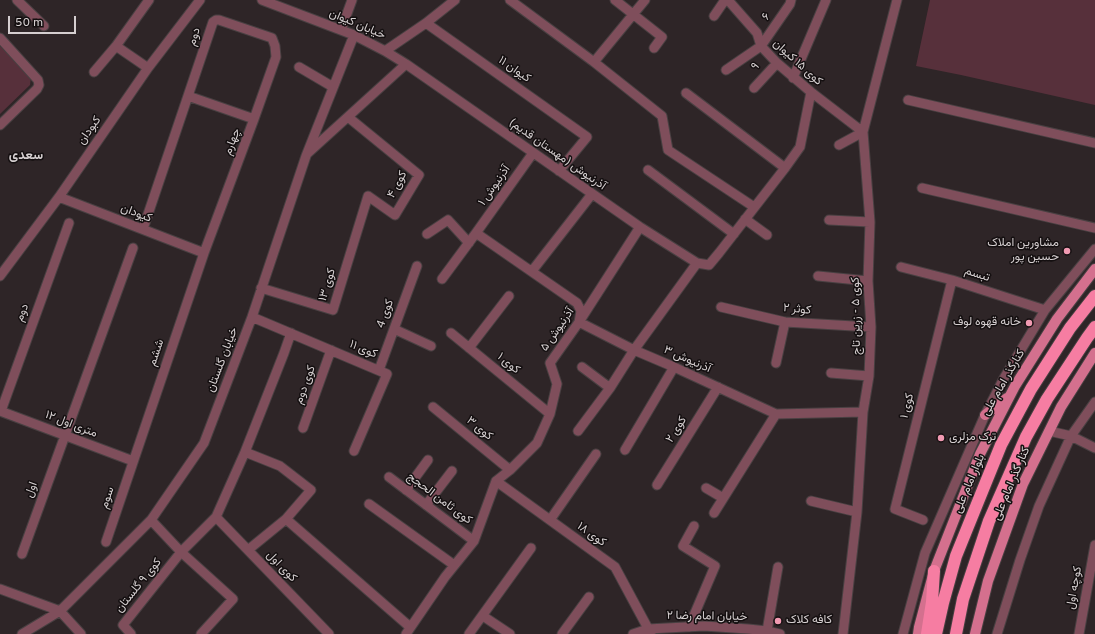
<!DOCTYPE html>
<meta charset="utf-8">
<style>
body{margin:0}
#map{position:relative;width:1095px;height:634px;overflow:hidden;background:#2e2527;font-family:Overpass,sans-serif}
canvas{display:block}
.scale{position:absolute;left:8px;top:16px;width:68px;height:18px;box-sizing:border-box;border:2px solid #d5cfd0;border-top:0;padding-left:5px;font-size:12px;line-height:14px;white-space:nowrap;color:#d5cfd0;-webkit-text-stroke:3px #140f10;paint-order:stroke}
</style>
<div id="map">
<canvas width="1095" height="634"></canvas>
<div class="scale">50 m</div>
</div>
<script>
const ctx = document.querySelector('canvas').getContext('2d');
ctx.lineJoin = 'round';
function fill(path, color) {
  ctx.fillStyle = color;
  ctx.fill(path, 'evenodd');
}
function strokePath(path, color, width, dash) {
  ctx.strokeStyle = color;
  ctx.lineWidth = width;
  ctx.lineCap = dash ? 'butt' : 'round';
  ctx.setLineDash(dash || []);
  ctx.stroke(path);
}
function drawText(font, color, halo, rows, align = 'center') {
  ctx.font = font + ' Overpass,Vazirmatn,sans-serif';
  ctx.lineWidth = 3;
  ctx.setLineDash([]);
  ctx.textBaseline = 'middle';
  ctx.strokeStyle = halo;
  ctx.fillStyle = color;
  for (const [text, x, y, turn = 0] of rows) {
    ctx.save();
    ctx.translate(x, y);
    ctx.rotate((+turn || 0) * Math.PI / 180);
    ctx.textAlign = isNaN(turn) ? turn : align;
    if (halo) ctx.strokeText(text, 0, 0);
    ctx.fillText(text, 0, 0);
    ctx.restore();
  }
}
const green = new Path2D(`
 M930,0H1095V105L961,75L916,66Z
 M0,46L31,77L30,85L0,114Z`);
const minor = new Path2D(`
 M17,0L44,26
 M262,0L354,35L385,51L426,23L455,0
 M510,0L594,62L662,116L668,150L754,207
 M615,0L662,37L654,48
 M728,0L757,33L761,46L777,63L811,92L863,132L839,145
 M714,16L725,0
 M426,23L587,137L559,171
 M341,30L352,0
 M0,38L38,80L39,85L37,89L0,125
 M385,51L406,64L640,227L697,263L709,265L719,253L785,168L800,147L811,92
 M594,62L645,0
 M299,67L333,87
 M148,68L116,46L149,0
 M726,70L761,46L790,4L791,0
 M94,72L116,46
 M793,78L826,0
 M754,88L777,63
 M686,93L785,168
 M188,96L254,119
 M908,100L1095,143
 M308,153L406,64
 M648,170L734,234
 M922,188L1095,228
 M59,197L204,253
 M745,219L767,235
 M829,220L870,222
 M476,233L577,303L581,311L579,322L634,350L674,367L776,414L863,412
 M427,234L448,220L469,243
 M901,267L952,280L1045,310
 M532,271L592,194
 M0,276L59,197L148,68L200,0
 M818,276L868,281
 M442,279L476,233L533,153
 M261,288L333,310L368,196L395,215L419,175L348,117
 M721,307L785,322L871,327
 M252,317L387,374L354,451
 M394,329L431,346
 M451,333L550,414
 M469,348L509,296
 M776,363L785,322
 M582,367L610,388
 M379,370L417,266
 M831,373L869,376
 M433,407L510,470
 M0,411L133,461
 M1,411L69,223
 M303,428L331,350
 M578,431L610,388L634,350L697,263
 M1049,431L1071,436L1095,448
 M625,450L674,367
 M245,452L280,466L311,490L286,519
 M389,477L474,541
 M496,481L615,567L651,634
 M657,485L718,387
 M706,488L723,498
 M406,490L428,460
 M811,501L857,512
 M369,504L454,565
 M426,505L452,471
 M714,513L776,414
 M216,517L329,634
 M151,520L181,552L216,517L245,452L284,353L291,333
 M550,520L596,454
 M923,520L895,509L952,280
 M106,542L204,253L254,119L276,57L275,46L272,38L219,20H216L213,22L143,229
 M248,550L286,519L410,627
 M22,554L133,248
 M0,589L60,611L81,634
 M483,616L510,634
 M689,627L715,566L683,546L694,526
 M767,631L778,567
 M22,634L60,611L151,520L204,443L252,317L306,156L354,35
 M131,634L123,625L181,552L233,599L201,634
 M406,634L445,577L474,541L496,481L510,470L537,443L550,414L557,384L550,363L579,322L640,227
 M469,634L531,548
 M562,634L589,597
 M633,634L648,629L704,626L748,629L767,631L780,634
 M843,634L857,512L863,412L869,376L871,327L868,281L870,222L863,132L897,0
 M903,634L925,553L985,415L1004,378L1045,310L1095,249
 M997,634L1020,560L1039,506L1071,436L1095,402
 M1079,634L1095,545`);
const major = new Path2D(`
 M985,415L1007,398
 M918,634L919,627L934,571L980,454L1015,386L1057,319L1095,269
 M975,634L988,581L1023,484L1061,407L1095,353`);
const highway = new Path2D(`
 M927,634L932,602L934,571
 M936,634L943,603L956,556L973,514L1001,445L1031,389L1070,328L1095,296
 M956,634L963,599L989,521L1026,437L1047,399L1087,338L1095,327`);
const markers = [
 [1067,251,4,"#f19ab2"],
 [1029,323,4,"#f19ab2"],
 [941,438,4,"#f19ab2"],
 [778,621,4,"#f19ab2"]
];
const streetNames = [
 ["۶",767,17,-55],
 ["خیابان کیوان",357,25,23],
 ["دوم",195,37,-72],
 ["کوی ۱۵ کیوان",797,63,42],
 ["۹",756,67,-48],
 ["کیوان ۱۱",514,70,35],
 ["کبودان",90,131,-55],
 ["چهارم",233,142,-69],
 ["آذرنیوش (مهستان قدیم)",557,155,35],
 ["کوی ۴",398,185,-62],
 ["آذرنیوش ۱",495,186,-55],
 ["کیودان",136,214,21],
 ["تبسم",977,275,18],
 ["کوی ۱۳",328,285,-73],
 ["کوثر ۲",797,310,6],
 ["دوم",23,313,-70],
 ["کوی 4",386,314,-70],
 ["کوی ۵ - زرین تاج",857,316,-91],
 ["آذرنیوش ۵",558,330,-55],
 ["کوی ۱۱",363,350,23],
 ["ششم",157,353,-71],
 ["خیابان گلستان",223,360,-69],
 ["آذرنیوش ۳",687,360,24],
 ["کوی ۱",508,364,39],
 ["کنارگذر امام علی",1004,383,-60],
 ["کوی دوم",306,385,-70],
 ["کوی ۱",908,406,-76],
 ["۱۲ متری اول",71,425,21],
 ["کوی ۳",479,429,39],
 ["کوی ۲",677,430,-58],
 ["بلوار امام علی",970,484,-67],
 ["کنار گذر امام علی",1012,484,-67],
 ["اول",32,490,-70],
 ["سوم",108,498,-71],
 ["کوی ثامن الحجج",439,499,37],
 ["کوی ۱۸",591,535,36],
 ["کوی اول",281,567,46],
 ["کوی ۹ گلستان",139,586,-51],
 ["کوچه اول",1075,588,-80],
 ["خیابان امام رضا ۲",707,617,1]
];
const poiNames = [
 ["مشاورین املاک",1059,244],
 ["حسین پور",1059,258],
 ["خانه قهوه لوف",1021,323],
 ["ترک مزلری",949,438,"left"],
 ["کافه کلاک",786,621,"left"]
];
const neighbourhoodNames = [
 ["سعدی",26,156]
];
fill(green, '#57303b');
strokePath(minor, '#494042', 11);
strokePath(major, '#494042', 12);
strokePath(highway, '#494042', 14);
strokePath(minor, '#7f4e5b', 9);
strokePath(major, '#d4708e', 10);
strokePath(highway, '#f67da2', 12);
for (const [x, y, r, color] of markers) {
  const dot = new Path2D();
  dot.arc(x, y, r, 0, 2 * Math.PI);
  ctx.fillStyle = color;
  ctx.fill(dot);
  strokePath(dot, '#140f10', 1.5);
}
drawText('12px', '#d5cfd0', '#140f10', streetNames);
drawText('12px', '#d5cfd0', '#140f10', poiNames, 'right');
drawText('bold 13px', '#d5cfd0', '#140f10', neighbourhoodNames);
</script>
